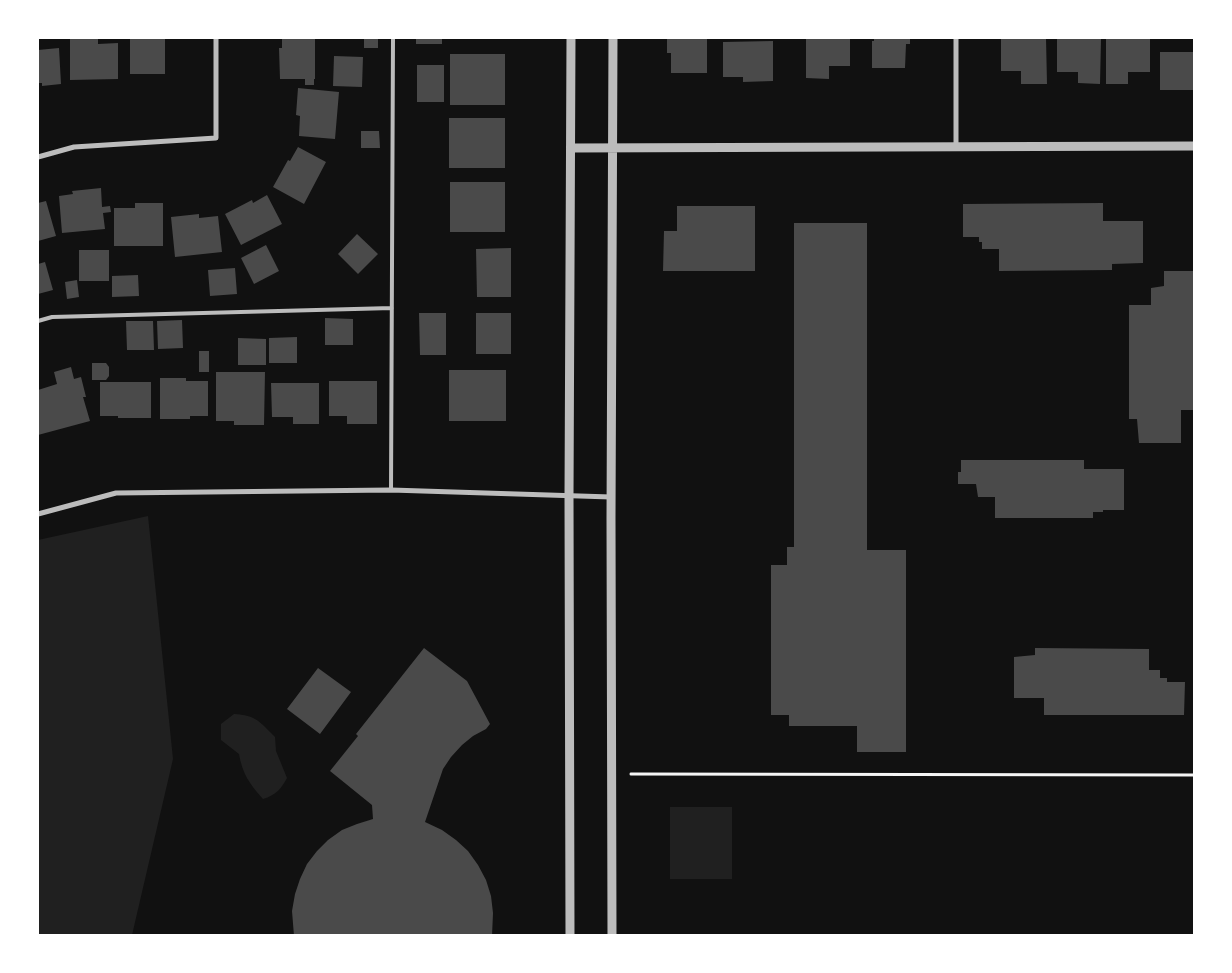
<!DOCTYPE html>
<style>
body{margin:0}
#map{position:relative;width:1232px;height:973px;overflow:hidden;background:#111;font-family:"Space Grotesk",sans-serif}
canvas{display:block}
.frame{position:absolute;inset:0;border:39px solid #fff;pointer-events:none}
</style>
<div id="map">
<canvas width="1232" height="973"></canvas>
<div class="frame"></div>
</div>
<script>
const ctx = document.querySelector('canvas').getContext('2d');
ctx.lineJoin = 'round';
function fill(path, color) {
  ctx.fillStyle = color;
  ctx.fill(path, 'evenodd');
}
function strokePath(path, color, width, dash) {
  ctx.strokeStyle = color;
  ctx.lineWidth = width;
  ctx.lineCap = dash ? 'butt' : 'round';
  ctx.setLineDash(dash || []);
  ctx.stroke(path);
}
const green = new Path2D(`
 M148,516L173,759L132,935H38V540Z
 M234,714C256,715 260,722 275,737L276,751L287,778C281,789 276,795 263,799C250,785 242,773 239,754L221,740V724Z
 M670,807H732V879H670Z`);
const building = new Path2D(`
 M70,38H98V44L118,43V79L70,80Z
 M130,38H165V74H130Z
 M282,38H315V79H314V85H305V79H280L279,48H282Z
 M364,38H378V48H364Z
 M416,38H442V44H416Z
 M667,38H707V73H671V53H667Z
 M806,38H850V66H829V79L806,78Z
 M874,38H910V44H906L905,68H872V41H874Z
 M1001,38H1046L1047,84H1021V71H1001Z
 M1082,38H1098L1101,39L1100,84L1078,83V72H1057V39H1082Z
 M1106,39H1150V72H1128V84H1106Z
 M773,41V81L743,82V77H723V42Z
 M59,48L61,84L42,86V83H38V50Z
 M1160,52H1194V90H1160Z
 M450,54H505V105H450Z
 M334,56L363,57L362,87L333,86Z
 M417,65H444V102H417Z
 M298,88L339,92L335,139L299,136L300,116L296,115Z
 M449,118H505V168H449Z
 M361,131H379L380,148H361Z
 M298,147L326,162L304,204L273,187L288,160L290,161Z
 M450,182H505V232H450Z
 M101,188L102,207L110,206L111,212L103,213L105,229L62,233L59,196L73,194L72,191Z
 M267,195L282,224L241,245L225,214L252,200L253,203Z
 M46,201L56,236L38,241V203Z
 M135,203H163V246H114V208H135Z
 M1103,203V221H1143V263L1112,264V270L999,271V249H982V242H979V237H963V204Z
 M677,206H755V271H663L664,231H677Z
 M199,214V218L218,216L222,252L175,257L171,217Z
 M794,223H867V550H906V752H857V726H789V715H771V565H787V547H794Z
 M357,234L378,254L358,274L338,254Z
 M266,245L279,271L254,284L241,258Z
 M511,248V297H477L476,249Z
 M79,250H109V281H79Z
 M45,262L53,290L38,294V264Z
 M235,268L237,294L210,296L208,270Z
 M1164,271H1194V410H1181V443H1139L1137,419H1129V305H1151V288L1164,286Z
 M138,275L139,296L112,297V276Z
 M77,280L79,297L67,299L65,282Z
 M419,313H446V355H420Z
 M476,313H511V354H476Z
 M325,318L353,319V345H325Z
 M182,320L183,348L158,349L157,321Z
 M126,321H153L154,350H127Z
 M297,337V363H269V338Z
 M238,338L266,339V365H238Z
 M199,351H209V372H199Z
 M92,363H106L109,367V376L106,380H92Z
 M71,367L74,379L81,377L86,397H83L90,421L38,435V390L57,384L54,372Z
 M449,370H506V421H449Z
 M216,372H265L264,425H234V421H216Z
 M160,378H186V381H208V416H190V419H160Z
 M329,381H377V424H347V416H329Z
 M100,382H151V418H118V416H100Z
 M271,383H319V424H293V417H272Z
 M961,460H1084V469H1124V510H1103V512H1093V518H995V497H978L976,484H958V472H961Z
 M424,648L467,681L490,724L486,729L473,736L462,745L451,757L443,769L425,822L442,830L456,840L468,851L478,865L486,880L491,896L493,913L492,936H294L292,911L295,894L300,879L307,864L317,851L328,840L342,830L357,824L373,819L372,805L330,771L358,736L356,734Z
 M1035,648L1149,649V670H1160V678H1167V682H1185L1184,715H1044V698H1014V657L1035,655Z
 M318,668L351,692L320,734L287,709Z`);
const path = new Path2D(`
 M631,774L1194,775`);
const service = new Path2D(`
 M38,321L52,317L392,308
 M391,490L393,38`);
const minor = new Path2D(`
 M956,147V38
 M38,157L74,147L216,138V38
 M38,514L116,493L391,490L611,497`);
const tertiary = new Path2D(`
 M571,148L1194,146
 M570,936L569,496L571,38
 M612,936L611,518L613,38`);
fill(green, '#202020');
fill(building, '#4a4a4a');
strokePath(path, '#f5f5f5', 3);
strokePath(service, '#bcbcbc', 4);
strokePath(minor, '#bcbcbc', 5);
strokePath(tertiary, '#bcbcbc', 9);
</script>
